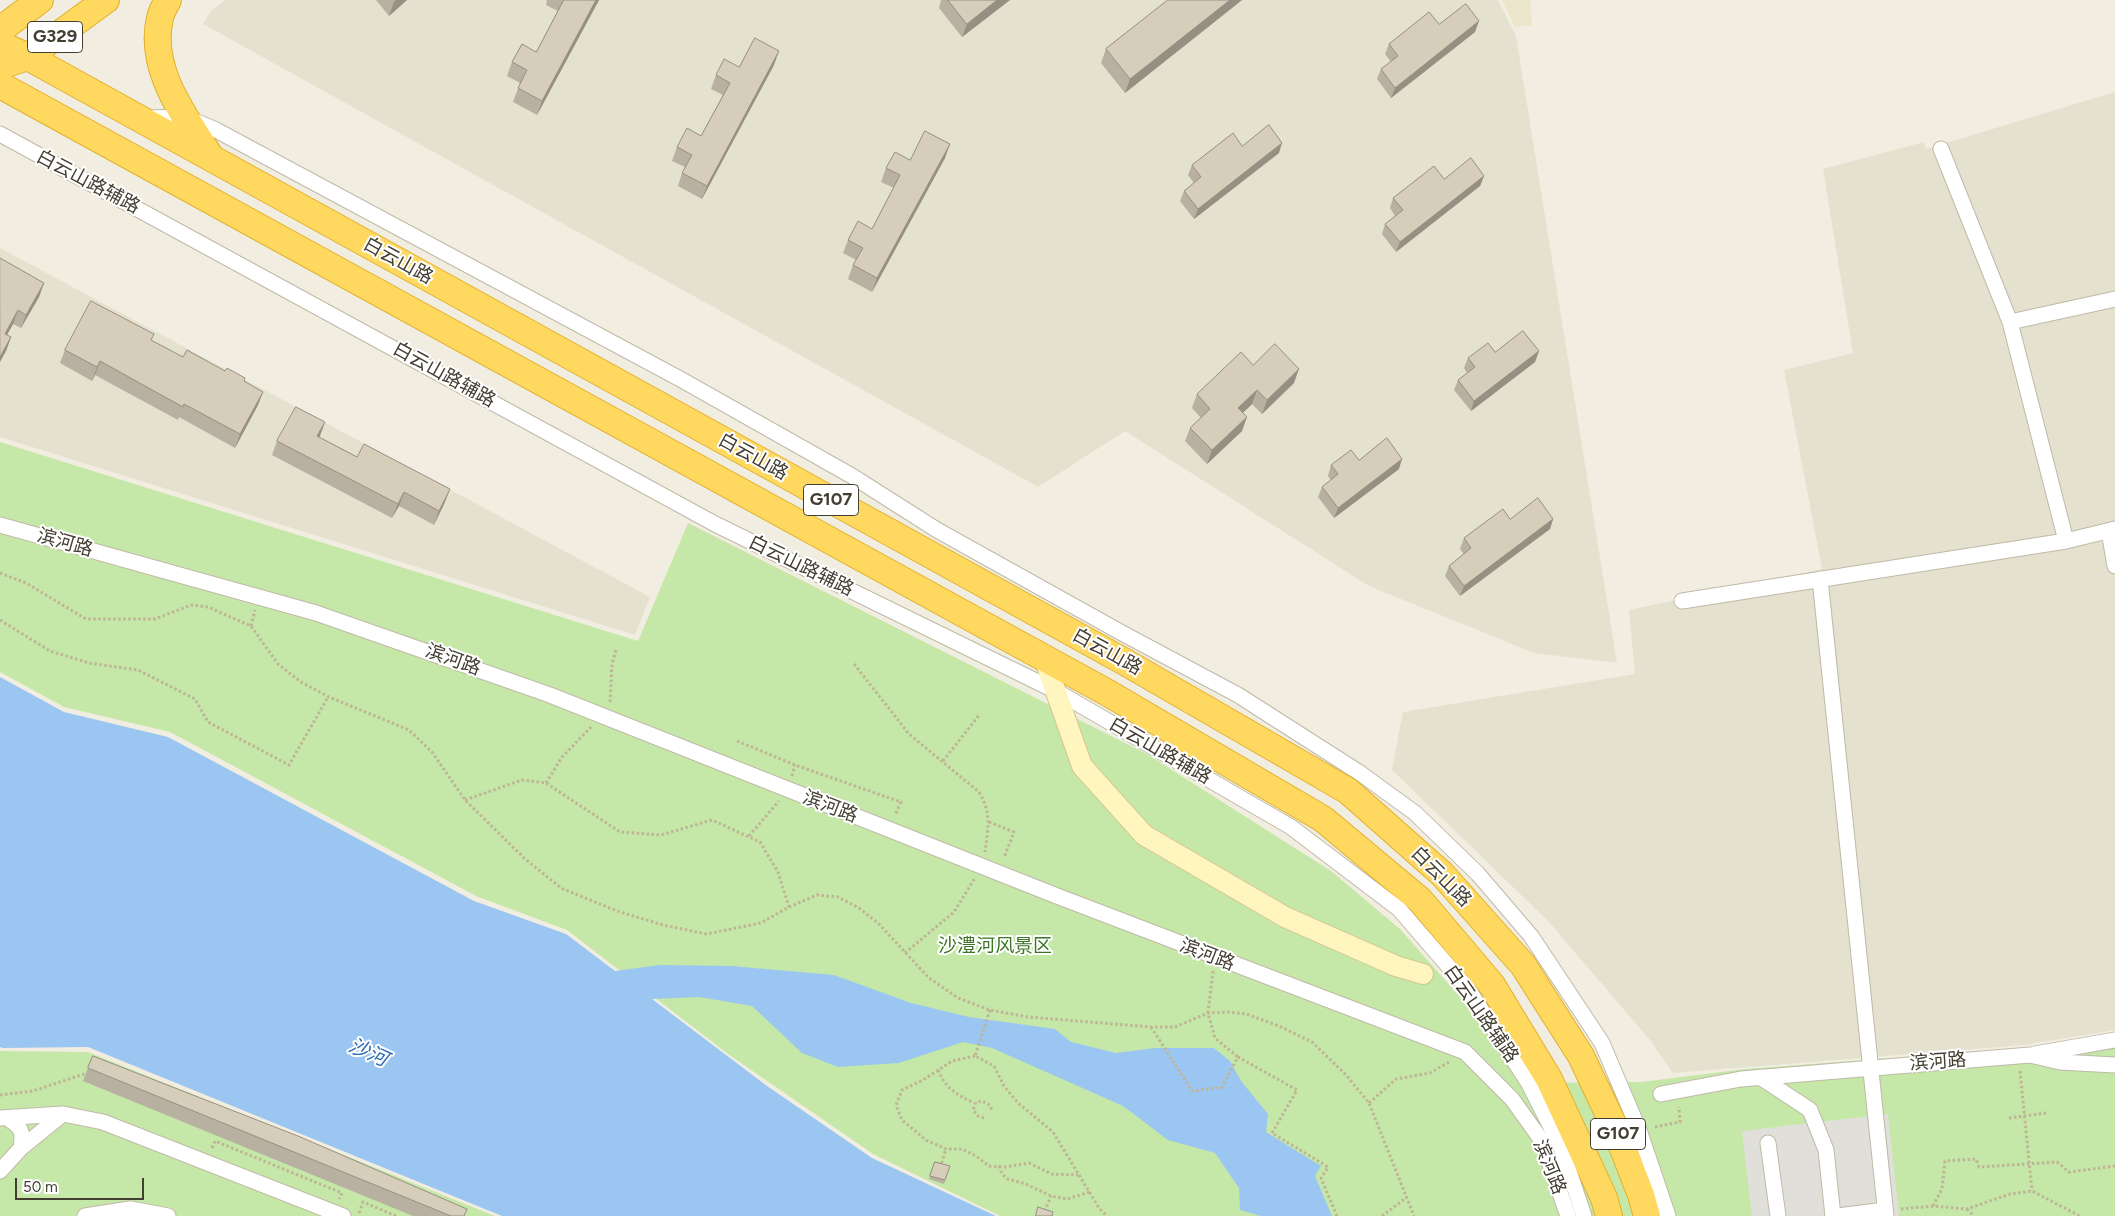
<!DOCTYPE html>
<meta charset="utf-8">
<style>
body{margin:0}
#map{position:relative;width:2115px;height:1216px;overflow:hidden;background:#f1eee1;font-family:Figtree,sans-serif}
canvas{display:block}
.scale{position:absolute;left:15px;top:1178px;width:129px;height:22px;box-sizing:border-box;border:2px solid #433e32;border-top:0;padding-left:6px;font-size:15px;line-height:18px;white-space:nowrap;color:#433e32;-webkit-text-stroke:4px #fff;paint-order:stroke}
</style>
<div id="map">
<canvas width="2115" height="1216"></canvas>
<div class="scale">50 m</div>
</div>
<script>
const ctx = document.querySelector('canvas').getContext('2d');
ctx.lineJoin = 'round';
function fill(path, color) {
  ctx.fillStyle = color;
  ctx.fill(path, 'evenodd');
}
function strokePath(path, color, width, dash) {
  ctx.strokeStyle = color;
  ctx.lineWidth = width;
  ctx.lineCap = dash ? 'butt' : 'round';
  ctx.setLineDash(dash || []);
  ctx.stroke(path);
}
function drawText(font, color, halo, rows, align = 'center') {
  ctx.font = font + ' Figtree,"Noto Sans SC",sans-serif';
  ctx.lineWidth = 4;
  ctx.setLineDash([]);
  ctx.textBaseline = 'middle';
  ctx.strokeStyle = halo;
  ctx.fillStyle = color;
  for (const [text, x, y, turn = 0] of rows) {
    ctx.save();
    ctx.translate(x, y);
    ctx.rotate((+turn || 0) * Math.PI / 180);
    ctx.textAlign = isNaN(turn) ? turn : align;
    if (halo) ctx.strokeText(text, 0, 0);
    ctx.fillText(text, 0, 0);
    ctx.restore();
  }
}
const residential = new Path2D(`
 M225,0H1498L1516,36L1617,663L1534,653L1369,586L1125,431L1038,487L203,24L211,11Z
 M2115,92V1030L2024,1045L1673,1073L1650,1040L1549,922L1392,770L1403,712L1635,674L1629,610L1822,569L1784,370L1853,353L1823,169L1924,142L1926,149Z
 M0,248L650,597L635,635L0,437Z`);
const education = new Path2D(`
 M1502,0H1530L1532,25L1515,27Z`);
const green = new Path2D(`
 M0,442L638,641L688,523L1147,754L1331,871L1400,929L1460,997L1521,1083L1641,1082L1745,1069L2025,1048L2115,1033V1216H1000L873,1154L728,1054L567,930L476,896L170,732L64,707L0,672Z
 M0,1051L88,1052L495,1216H0Z`);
const parking = new Path2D(`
 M1888,1114L1899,1216H1752L1742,1131Z`);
const water = new Path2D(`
 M0,677L64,712L168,737L474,901L566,934L615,971L660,965L731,966L834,975L911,1003L969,1017L1055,1029L1071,1042L1116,1053L1155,1048H1214L1230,1061L1241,1081L1268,1114L1266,1132L1321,1166L1315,1176L1332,1216H1261L1240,1210L1239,1188L1215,1153L1168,1140L1123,1106L992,1048L963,1042L899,1063L838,1067L802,1053L752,1006L699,997L652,999L767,1086L872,1158L996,1216H502L88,1047L3,1048L0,1047Z`);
const path = new Path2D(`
 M0,573L26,583L86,619H155L191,605L208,607L251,626L278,664L301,682L329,697L409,730L432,752L465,800L524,858L561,888L617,911L663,925L706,934L761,923L789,907L817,895L838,897L859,908L878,923L929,978L958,998L990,1010L1028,1017L1151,1027H1175L1208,1013L1228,1012L1246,1014L1279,1026L1312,1042L1346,1075L1369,1103L1414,1216
 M0,620L50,651L89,663L138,670L195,699L208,722L289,765L328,697
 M251,626L255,610
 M854,664L909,734L979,792C992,814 988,828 985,852
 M610,702L612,664L616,650
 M737,741L795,765L901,802L895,815
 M943,761L980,714
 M792,776L795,765
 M546,783L562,757L591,727
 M465,800L522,780L546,783L620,832L661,835L712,820L760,842L778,872L789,907
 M989,822L1014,832L1004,858
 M749,836L779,801
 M905,953L954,912L975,878
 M1213,971L1208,1013L1215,1038L1238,1057
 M990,1010L975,1056L994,1066L1004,1086L1018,1103L1053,1132L1099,1208L1107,1216
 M1151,1027L1192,1091L1222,1087L1238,1057L1297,1090L1272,1133L1328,1167L1321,1178L1337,1216
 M975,1056L952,1061L923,1080L902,1090L896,1105L902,1120L926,1140L946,1149H962L976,1156L989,1166L1006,1167L1029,1163L1052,1174L1078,1175
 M938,1070C946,1089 956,1094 974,1103
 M2020,1071L2032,1191
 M0,1095L33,1091L90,1072
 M1369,1103L1396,1079L1430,1073L1449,1062
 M984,1118L978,1116L973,1110L976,1102L982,1101L990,1105L992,1111
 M2009,1118L2046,1113
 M1655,1127L1680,1122L1679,1107
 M212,1148L215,1141L342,1193L339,1199
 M999,1166L1002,1174L1008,1179L1026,1184L1051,1196L1067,1199L1090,1192
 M940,1168L946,1149
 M1933,1206L1942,1189L1945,1161L1976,1159L1979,1167L2057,1162L2069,1172L2115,1166
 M1901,1209L1933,1206L1967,1209L2010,1194L2032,1191L2080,1216
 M1967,1209L1974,1216
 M359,1213L363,1202L396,1216
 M1043,1216L1051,1196
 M1382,1216L1407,1197`);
const street = new Path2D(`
 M146,118L185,117L216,130L682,380L852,476L937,530L1122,633L1238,695L1360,773L1415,813L1478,874L1531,936L1602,1043L1639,1130L1668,1216
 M0,134L715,524L1056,691L1291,827L1399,909L1468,989L1529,1084L1561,1147L1584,1216
 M1941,149L2010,322L2115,299
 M2010,322L2066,541
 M0,525L316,613L550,695L1057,896L1465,1052L1512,1099L1542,1141L1568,1216
 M2109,531L2115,566
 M1820,579L1886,1216
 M1682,601L2066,541L2115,529
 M2035,1054L2115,1040
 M1760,1077L1810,1110L1826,1150L1833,1216
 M1661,1094L1741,1079L2030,1055L2060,1062L2115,1065
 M0,1118L63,1114L103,1122L343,1216
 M7,1118C21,1127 24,1131 21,1148
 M1768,1143L1778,1216
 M0,1171L21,1148L63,1114
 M85,1216L130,1209L168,1216
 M1838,1216L1885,1210`);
const secondary = new Path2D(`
 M1044,658L1082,766L1144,835L1285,917L1396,966L1423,974`);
const highway = new Path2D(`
 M168,0C165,6 161,12 160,18C148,69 184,115 210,156
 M0,30L40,0
 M0,44L28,57L1125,662L1348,791L1442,874L1523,965L1581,1056L1615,1128L1641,1195L1647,1216
 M0,66L28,57L106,0
 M0,85L1108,693L1323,819L1420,900L1492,985L1549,1079L1604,1198L1609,1216`);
const wall = new Path2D(`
 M376,0H407L389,16Z
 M547,0H599L537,115L513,102L520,83L507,76L512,62L536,52L558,11L546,5Z
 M941,0H1010L962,37L939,8Z
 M1168,0H1242L1125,93L1101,63L1106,49Z
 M1439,24L1475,32L1391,98L1377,79L1381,69L1391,62L1385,54L1389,44Z
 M774,65L702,199L678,186L682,173L685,167L672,161L677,147L701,136L723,95L711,89L716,75L739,67Z
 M1242,146L1279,153L1194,219L1180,201L1184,191L1194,183L1188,175L1192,165Z
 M945,158L872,292L848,279L853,265L856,260L843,253L848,240L872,229L894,188L881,182L886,168L910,160Z
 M1484,176L1480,186L1396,252L1382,234L1385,224L1395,216L1390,208L1393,198L1444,179Z
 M0,258L44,283L39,297L21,328L13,324L7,335L11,337L6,351Z
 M151,340L183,357L245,378L244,382L263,392L258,405L235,448L179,417L178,420L95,375L92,381L60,363L65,350Z
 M1539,351L1535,362L1471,411L1454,390L1458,380L1467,373L1464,368L1468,358L1495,352Z
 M1253,365L1294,383L1262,414L1252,404L1243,413L1242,431L1207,464L1185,441L1190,428L1201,418L1192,408L1197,394Z
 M319,437L445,502L434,525L399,506L392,518L272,455L277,441Z
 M1359,460L1399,469L1334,518L1318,497L1322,487L1331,480L1328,476L1331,465Z
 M1510,519H1553L1550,529L1460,596L1445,576L1449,566L1464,554L1460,549L1464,538Z
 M88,1068L465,1216H413L83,1081Z
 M935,1162L950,1166L944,1184L929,1179Z`);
const shadedWall = new Path2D(`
 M396,0H407L389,16L394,2Z
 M596,0H599L537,115L542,101Z
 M997,0H1010L962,37L967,24Z
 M1230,0H1242L1125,93L1130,79Z
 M1479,21L1475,32L1391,98L1395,88Z
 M779,51L774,65L702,199L707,186Z
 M1282,143L1279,153L1194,219L1198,209Z
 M950,144L945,158L872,292L877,278Z
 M1484,176L1480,186L1396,252L1400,242Z
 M44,283L39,297L21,328L26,315Z
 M18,310L13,324L0,347L5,334Z
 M11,337L6,351L0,362V357Z
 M1539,351L1535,362L1471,411L1474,401Z
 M100,361L95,375L92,381L97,367Z
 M1299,369L1294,383L1262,414L1267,400Z
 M1257,390L1252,404L1233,422L1238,408Z
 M263,392L258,405L235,448L240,434Z
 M1247,417L1242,431L1207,464L1212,450Z
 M325,422L320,436L312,450L317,436Z
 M1402,459L1399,469L1334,518L1338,508Z
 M450,489L445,502L434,525L439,511Z
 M404,492L399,506L392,518L398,504Z
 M1553,519L1550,529L1460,596L1464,586Z`);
const building = new Path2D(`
 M564,0H596L542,101L518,88L527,70L512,62L522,44L536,52Z
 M948,0H997L967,24Z
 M1168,0H1230L1130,79L1106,49Z
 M1466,4L1479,21L1395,88L1381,69L1398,56L1389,44L1429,12L1439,24Z
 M755,38L779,51L707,186L682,173L692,155L677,147L687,128L701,136L730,83L716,75L724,59L739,67Z
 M1269,125L1282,143L1198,209L1184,191L1201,177L1192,165L1233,133L1242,146Z
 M925,131L950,144L877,278L853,265L863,248L848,240L858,221L872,229L900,175L886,168L895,152L910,160Z
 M1471,158L1484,176L1400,242L1385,224L1403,210L1393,198L1434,166L1444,179Z
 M0,258L44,283L26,315L18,310L5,334L11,337L0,357Z
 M91,301L154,334L151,340L183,357L187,350L225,371L227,368L245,378L244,381L263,392L240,434L184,404L183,407L100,361L97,367L65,350Z
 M1523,331L1539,351L1474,401L1458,380L1475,367L1468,358L1488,343L1495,352Z
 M1275,344L1299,369L1267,400L1257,390L1238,408L1247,417L1212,450L1190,428L1210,409L1197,394L1241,352L1253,365Z
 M296,407L325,422L317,436L357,457L364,444L450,489L439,511L404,492L398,504L277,441Z
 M1387,438L1402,459L1338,508L1322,487L1338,474L1331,465L1351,450L1359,460Z
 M1538,498L1553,519L1464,586L1449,566L1471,548L1464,538L1503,509L1510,519Z
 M93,1056L298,1136L467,1209L464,1216H451L88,1068Z
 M935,1162L950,1166L945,1180L930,1176Z
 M1038,1207L1053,1212L1052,1216H1036Z`);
const shields = [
 [55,37,55],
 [831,500,55],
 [1618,1134,55]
];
const shieldNames = [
 ["G329",55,37],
 ["G107",831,500],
 ["G107",1618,1134]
];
const streetNames = [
 ["白云山路辅路",88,182,28],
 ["白云山路",398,261,29],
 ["白云山路辅路",444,375,29],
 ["白云山路",753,457,29],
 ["滨河路",65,543,16],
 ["白云山路辅路",801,566,26],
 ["白云山路",1107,652,29],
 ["滨河路",453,660,20],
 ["白云山路辅路",1160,751,30],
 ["滨河路",830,807,21],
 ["白云山路",1441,877,45],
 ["滨河路",1207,955,21],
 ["白云山路辅路",1481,1014,55],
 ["滨河路",1938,1062,-4],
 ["滨河路",1549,1167,68]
];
const parkNames = [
 ["沙澧河风景区",995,946]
];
const waterNames = [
 ["沙河",368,1053,24]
];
fill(residential, '#e5e1cf');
fill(education, '#ebe5ca');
fill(green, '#c5e8a8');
fill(parking, '#e1dfda');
fill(water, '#9ac6f1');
strokePath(street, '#c0b9a7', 17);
strokePath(secondary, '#d3c78f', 22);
strokePath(highway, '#e1af2c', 28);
strokePath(path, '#bfb495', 3, [2.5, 2.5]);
strokePath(street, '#fff', 15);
strokePath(secondary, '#fff5be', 20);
strokePath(highway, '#ffd85f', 26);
fill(wall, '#b8b0a0');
fill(shadedWall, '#969082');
fill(building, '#d6cdba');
strokePath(building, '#969082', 1);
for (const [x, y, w] of shields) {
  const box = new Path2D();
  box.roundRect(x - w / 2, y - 15.5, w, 31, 4);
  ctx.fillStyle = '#fff';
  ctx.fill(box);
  strokePath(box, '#433e32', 1);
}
drawText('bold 18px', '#433e32', null, shieldNames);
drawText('19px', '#433e32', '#fff', streetNames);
drawText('19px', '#3c7525', '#fff', parkNames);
drawText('italic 20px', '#2a6bb0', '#fff', waterNames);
</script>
